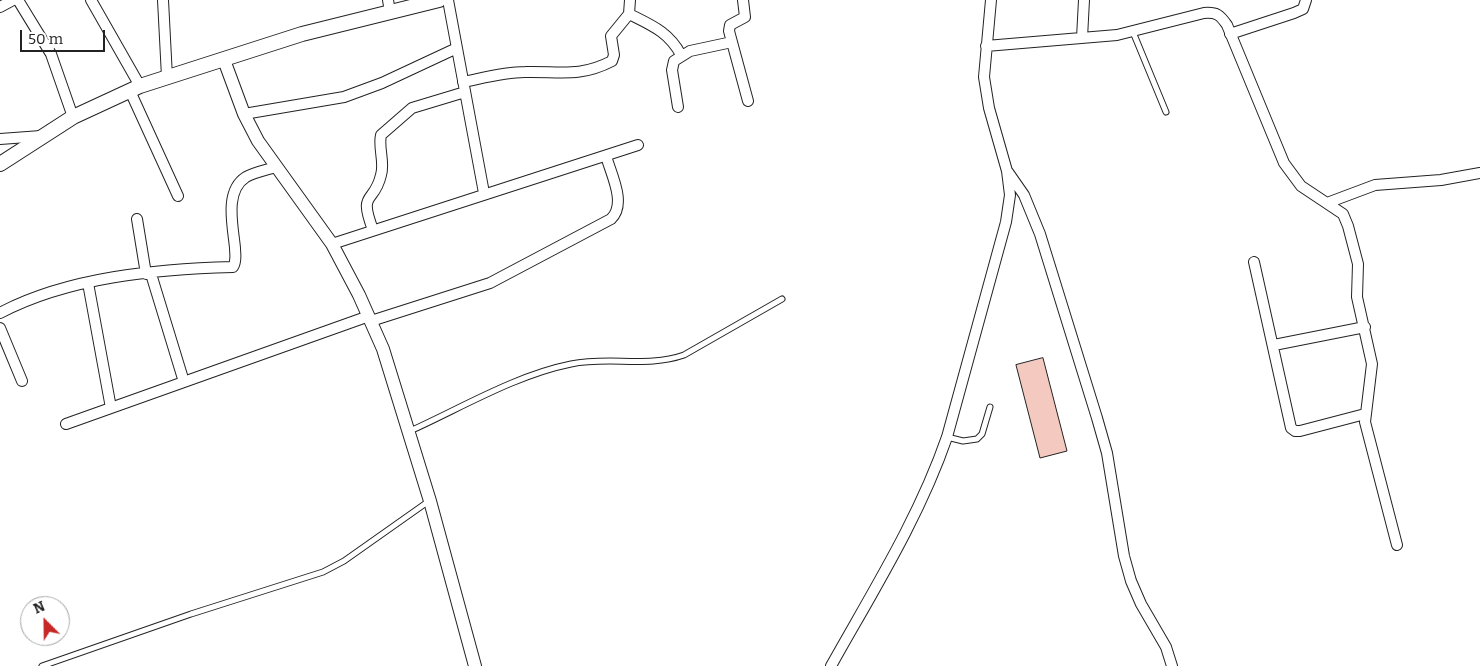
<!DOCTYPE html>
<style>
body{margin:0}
#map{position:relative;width:1480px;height:666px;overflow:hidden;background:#fff;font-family:Bitter,serif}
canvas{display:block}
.north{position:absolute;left:20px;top:596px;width:50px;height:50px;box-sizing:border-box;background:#fff;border:1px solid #a7a7a7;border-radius:50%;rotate:337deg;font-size:14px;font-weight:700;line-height:20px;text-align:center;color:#222}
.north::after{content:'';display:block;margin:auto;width:18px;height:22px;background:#c62828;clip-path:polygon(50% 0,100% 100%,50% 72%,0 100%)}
.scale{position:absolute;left:20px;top:30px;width:85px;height:22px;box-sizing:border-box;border:2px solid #222;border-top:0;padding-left:6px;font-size:15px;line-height:18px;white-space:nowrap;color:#222;-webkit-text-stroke:4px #fff;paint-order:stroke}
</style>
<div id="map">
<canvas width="1480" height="666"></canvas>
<div class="north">N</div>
<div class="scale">50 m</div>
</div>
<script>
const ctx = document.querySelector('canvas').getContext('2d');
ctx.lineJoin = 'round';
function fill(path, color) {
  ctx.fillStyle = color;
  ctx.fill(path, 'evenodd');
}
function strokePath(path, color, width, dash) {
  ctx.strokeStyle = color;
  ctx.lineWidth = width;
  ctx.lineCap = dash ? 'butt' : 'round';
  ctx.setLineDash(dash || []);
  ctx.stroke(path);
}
const building = new Path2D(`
 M1043,358L1067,451L1040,458L1016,365Z`);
const service = new Path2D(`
 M1133,32L1166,112
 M410,431C461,408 516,375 571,364C610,356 647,368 684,355L782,299
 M947,437L963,441L977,439L982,434L990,407
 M42,666L191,614L323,572L344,561L429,501`);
const minor = new Path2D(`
 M18,0L51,54L73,117
 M91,0L140,86
 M163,0L167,77
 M388,0L390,12
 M448,0L484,193
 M743,0L745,17L730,25L729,31L748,101
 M0,7L13,0
 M629,14C651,25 669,32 681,55
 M1230,34L1294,13L1303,9L1306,0
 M1082,38L1084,0
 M986,46L1117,35L1204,13C1217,12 1220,15 1227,25L1284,163L1301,186L1343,214L1348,226L1358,264L1357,297L1372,364L1365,422L1397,545
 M463,82C483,78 504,72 525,72C559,71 579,78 612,61L614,55L611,36L629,14L630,0
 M130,91L178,196
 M678,107L672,70L674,61L690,51L732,42
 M244,114L344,97L382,83L457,48
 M0,139L41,136
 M1008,172L1024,195L1040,234L1097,418L1107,453L1124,556L1131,581L1141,604L1166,647L1172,666
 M1327,203L1375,185L1441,180L1480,173
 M137,219L146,274
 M373,230C358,190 374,205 381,175C385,162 378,148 381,135L412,108L465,92
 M332,244L638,145
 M1254,262L1291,428L1295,431H1300L1365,414
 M151,274L184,382
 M88,283L111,408
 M0,313C68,277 157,269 233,267C237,261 235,254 235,248C233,226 224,191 246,177C255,172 266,170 276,167
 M371,321L490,283L611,219C627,204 611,174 606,156
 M0,328L22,381
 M1274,345L1365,327
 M66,424L369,316
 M831,666C873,591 919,518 947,437L1006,222L1010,195L1007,171L989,108L984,77L991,0`);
const tertiary = new Path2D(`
 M224,60L244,114L258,141L332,244L359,295L383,349L430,501L475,666`);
const secondary = new Path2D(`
 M0,164L73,117L140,86L302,34L439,0`);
fill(building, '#f3c9c0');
strokePath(building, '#222', 1);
strokePath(service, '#222', 7);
strokePath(minor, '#222', 12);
strokePath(tertiary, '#222', 14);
strokePath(secondary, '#222', 16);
strokePath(service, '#fff', 5);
strokePath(minor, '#fff', 10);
strokePath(tertiary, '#fff', 12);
strokePath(secondary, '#fff', 14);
</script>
